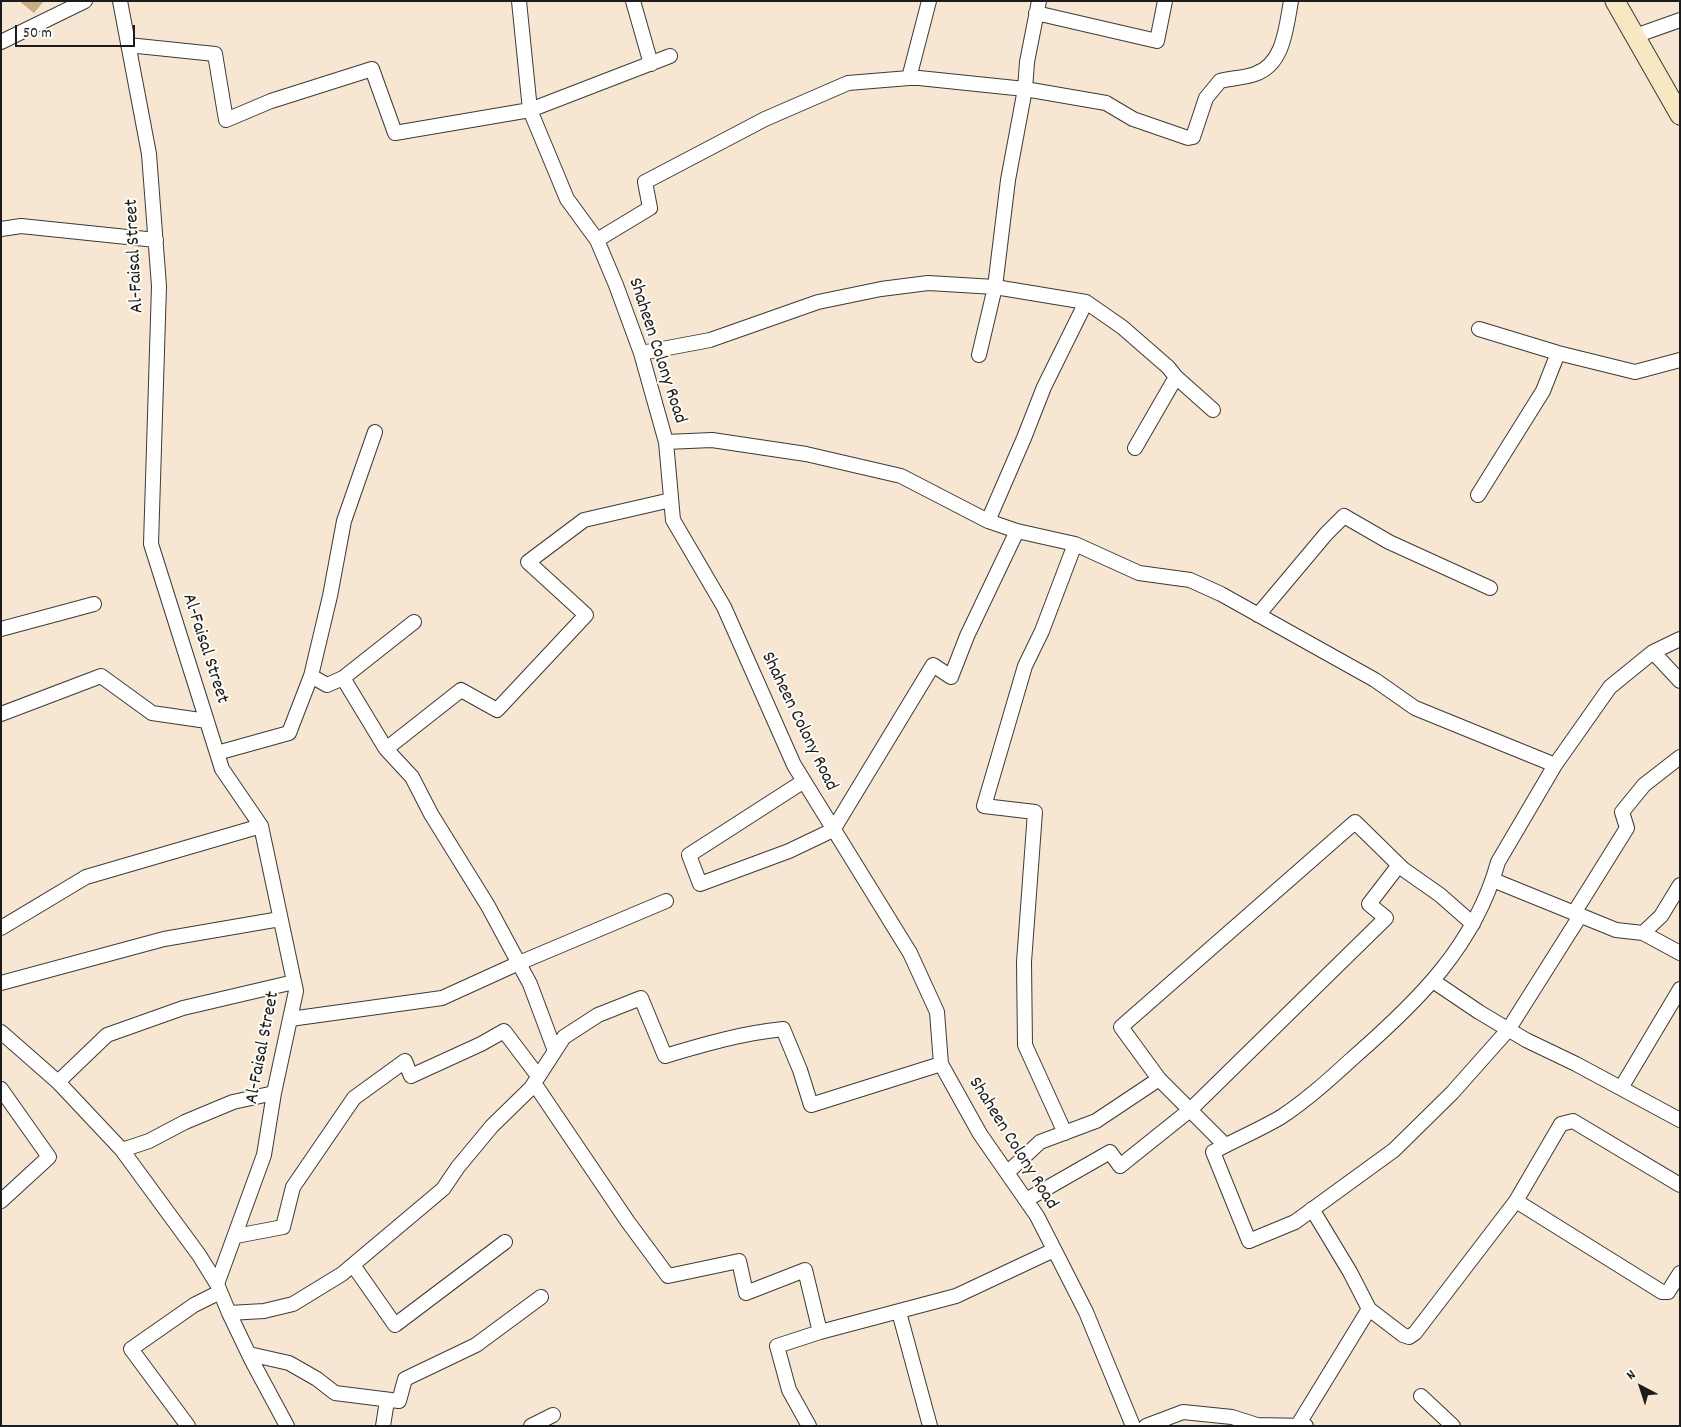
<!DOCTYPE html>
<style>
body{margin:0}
#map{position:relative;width:1681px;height:1427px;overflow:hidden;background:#f7e6d1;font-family:Dekko,sans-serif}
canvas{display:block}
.frame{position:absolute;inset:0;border:2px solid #1c1c1c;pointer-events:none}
.north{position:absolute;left:1616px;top:1362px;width:50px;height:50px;-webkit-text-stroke:4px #fdfcf7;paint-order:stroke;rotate:320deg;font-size:14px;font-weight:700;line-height:20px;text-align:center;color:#1c1c1c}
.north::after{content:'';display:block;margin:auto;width:18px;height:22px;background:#1c1c1c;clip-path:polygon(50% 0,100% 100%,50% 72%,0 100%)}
.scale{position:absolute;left:15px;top:25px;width:120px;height:22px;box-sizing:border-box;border:2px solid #1c1c1c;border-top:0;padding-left:6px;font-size:15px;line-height:18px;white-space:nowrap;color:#1c1c1c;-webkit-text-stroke:4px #fdfcf7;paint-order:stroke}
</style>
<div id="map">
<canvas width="1681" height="1427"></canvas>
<div class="frame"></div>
<div class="north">N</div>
<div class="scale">50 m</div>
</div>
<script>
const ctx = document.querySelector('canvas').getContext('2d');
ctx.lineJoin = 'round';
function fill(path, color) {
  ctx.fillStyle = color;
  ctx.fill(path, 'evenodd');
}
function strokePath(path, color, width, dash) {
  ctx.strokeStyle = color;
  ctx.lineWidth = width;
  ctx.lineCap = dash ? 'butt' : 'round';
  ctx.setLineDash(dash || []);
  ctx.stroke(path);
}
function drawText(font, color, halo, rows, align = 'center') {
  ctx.font = font + ' Dekko,sans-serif';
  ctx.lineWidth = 4;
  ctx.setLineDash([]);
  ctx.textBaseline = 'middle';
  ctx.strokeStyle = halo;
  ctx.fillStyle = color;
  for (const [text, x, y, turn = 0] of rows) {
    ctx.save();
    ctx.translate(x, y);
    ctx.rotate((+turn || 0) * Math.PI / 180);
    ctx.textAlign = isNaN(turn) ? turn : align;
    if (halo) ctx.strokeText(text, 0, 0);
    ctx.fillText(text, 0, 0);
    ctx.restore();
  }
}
const building = new Path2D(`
 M19,1H44L34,13Z`);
const street = new Path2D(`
 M120,1L149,154L159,286L151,544L222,769L261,826L296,991L274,1093L264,1155L217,1284
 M519,1L530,110L567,199L597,240L616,285L641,353L666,442L673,520L724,607L794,765L910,953L937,1012L941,1064L980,1134L1037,1216L1086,1312L1133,1426
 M633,1L651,64
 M1036,13L1157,41L1165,1
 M1635,36L1680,20
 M1,42L85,1
 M128,45L215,54L226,120L271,101L372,69L395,133L530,110L670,56
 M909,78L929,1
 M1,229L21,226L156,240
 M597,240L650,208L645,182L765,119L848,83L909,78H919L1025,89L1106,103L1133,119L1188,138L1193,137L1206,98L1220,81C1231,78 1244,78 1255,74C1284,64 1286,28 1291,1
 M1479,329L1558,353L1635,372L1680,360
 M641,353L710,340L818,302L881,289L928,283L995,287L1086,302L1122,327L1168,367L1176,377L1213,410
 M979,355L995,287L1008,180L1025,89L1027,62L1039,1
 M666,442L712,440L806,454L901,476L988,521L1017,531L1075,544L1139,573L1190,580L1221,594L1375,680L1415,708L1555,765
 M1135,448L1176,377
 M1478,495L1543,391L1558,353
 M988,521L1024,438L1044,387L1086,302
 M1258,615L1326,534L1344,516L1389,542L1490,588
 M1,629L94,604
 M1653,652L1680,681
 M311,676L327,685L343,678L386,749
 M343,678L414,622
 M1,714L101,676L152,713L207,721
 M217,753L289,733L311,676L330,596L344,521L375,432
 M804,781L689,855L700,884L789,851L833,830L933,665L951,677L967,636L1017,531
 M1493,880L1616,930L1643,933L1680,953
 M1574,913L1627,828L1622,812L1644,785L1680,757
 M1580,916L1508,1030L1452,1093L1394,1150L1295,1222L1249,1241L1213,1152C1235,1140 1259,1130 1281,1117C1307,1100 1331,1078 1354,1057C1417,1002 1475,946 1498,862L1555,765L1610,687L1653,652L1680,639
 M1,928L86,877L261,826
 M1643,933L1661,916L1680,885
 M1433,981L1479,1012L1526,1040L1576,1064L1680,1120
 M1,983L164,939L280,919
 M290,1019L442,998L519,963L666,901
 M1,1032L58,1082L122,1150L199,1255L217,1284L229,1313L252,1361L287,1426
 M555,1051L530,984L488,906L431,814L412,777L386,749L461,690L497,710L586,615L528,562L584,520L671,500
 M1159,1079L1225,1145
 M58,1082L107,1035L183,1008L294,982
 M534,1083L628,1222L668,1276L739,1261L746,1293L805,1270L820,1332L956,1296L1054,1250
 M1621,1088L1680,989
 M1,1089L49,1157L1,1201
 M1065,1133L1025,1045L1024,962L1035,812L984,806L1025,666L1042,631L1075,544
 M122,1150L149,1141L185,1122L233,1102L274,1093
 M1007,1173L1040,1142L1096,1121L1159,1079L1121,1027L1355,822L1403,869L1440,895L1473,924
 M1026,1200L1110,1152L1120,1166L1190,1110L1386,918L1369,904L1399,865
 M1516,1201L1662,1292H1668L1680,1273
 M1312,1209L1350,1272L1369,1309L1403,1335L1409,1337L1415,1333L1516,1201L1561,1124L1573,1121L1680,1185
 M236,1236L283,1227L293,1187L354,1098L405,1061L411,1076L481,1044L504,1031L538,1076
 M353,1265L395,1325L505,1242
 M899,1312L930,1426
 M229,1313L264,1311L293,1304L342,1274L443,1189L458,1167L492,1126L531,1088L564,1037L598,1015L641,998L665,1056C705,1044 743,1033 783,1029L800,1070L811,1105L941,1064
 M249,1354L289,1363L317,1379L335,1393L399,1401L405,1379L476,1345L541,1297
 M1421,1396L1453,1426
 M1298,1425L1369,1309
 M188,1426L131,1349L194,1305L220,1292
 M383,1426L387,1401
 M531,1426L553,1415
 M809,1426L789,1390L777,1346L820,1332
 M1146,1426L1183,1412L1232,1417L1257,1425L1306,1426`);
const secondary = new Path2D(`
 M1615,1L1680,115`);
const streetNames = [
 ["Al-Faisal Street",136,256,-93],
 ["Shaheen Colony Road",656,351,72],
 ["Al-Faisal Street",204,649,72],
 ["Shaheen Colony Road",798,722,64],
 ["Al-Faisal Street",264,1048,-79],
 ["Shaheen Colony Road",1012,1144,58]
];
fill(building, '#cbab85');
strokePath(street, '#3d3a37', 16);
strokePath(secondary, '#3d3a37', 21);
strokePath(street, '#fff', 14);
strokePath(secondary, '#f7e8c3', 19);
drawText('19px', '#1c1c1c', '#fdfcf7', streetNames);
</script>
